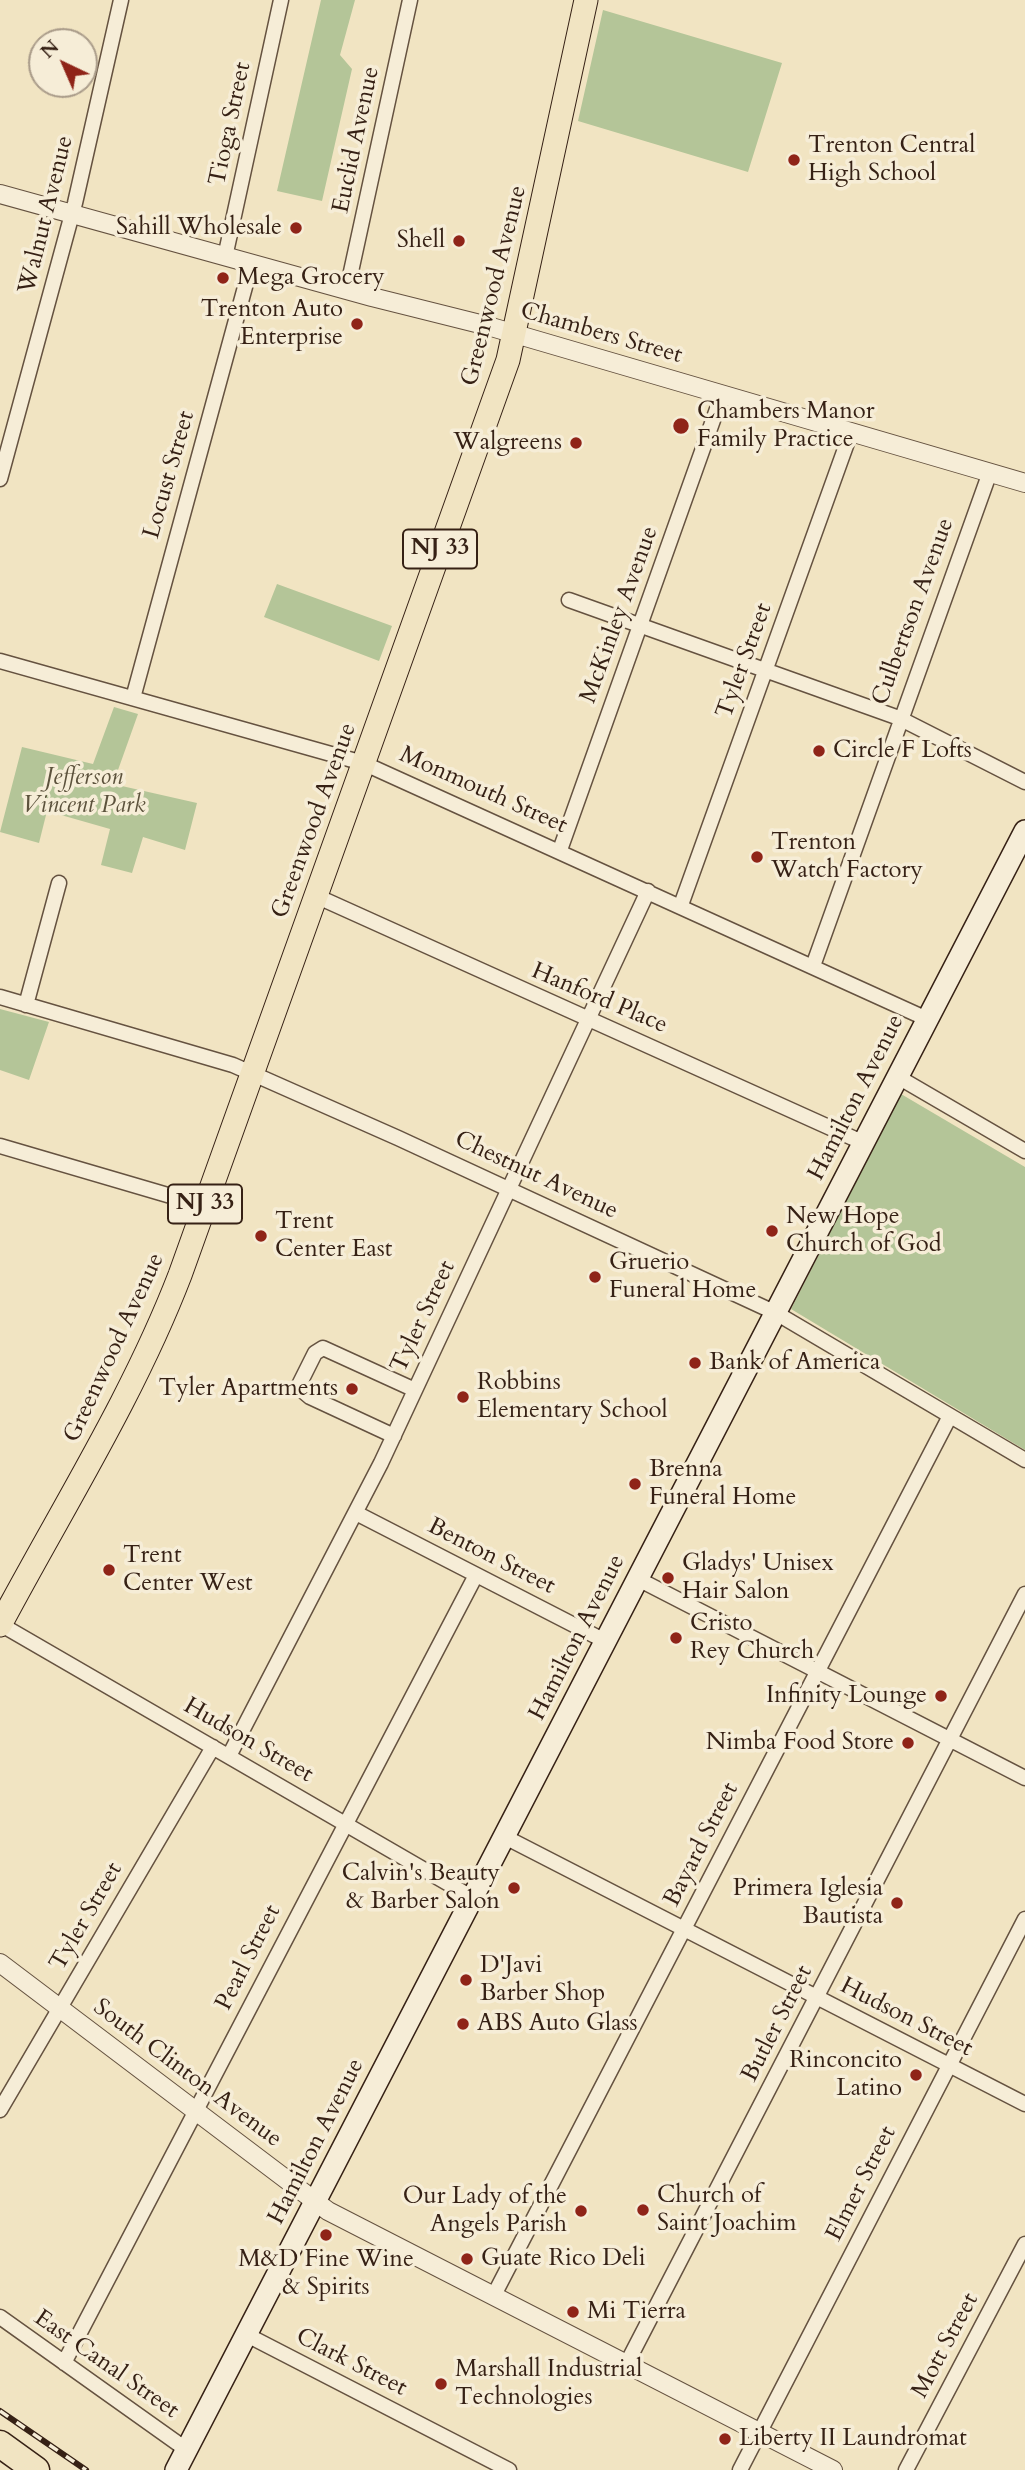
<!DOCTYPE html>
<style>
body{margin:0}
#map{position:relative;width:1025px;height:2470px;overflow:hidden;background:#f1e4c2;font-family:Cardo,serif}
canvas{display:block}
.north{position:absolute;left:28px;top:28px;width:70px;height:70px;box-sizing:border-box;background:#f6edd7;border:2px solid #a99b89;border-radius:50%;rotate:316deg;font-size:19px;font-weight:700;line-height:28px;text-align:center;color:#362115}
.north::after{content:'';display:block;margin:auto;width:24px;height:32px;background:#8f2418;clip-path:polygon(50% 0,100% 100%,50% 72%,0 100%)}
</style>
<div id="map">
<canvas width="1025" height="2470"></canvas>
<div class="north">N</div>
</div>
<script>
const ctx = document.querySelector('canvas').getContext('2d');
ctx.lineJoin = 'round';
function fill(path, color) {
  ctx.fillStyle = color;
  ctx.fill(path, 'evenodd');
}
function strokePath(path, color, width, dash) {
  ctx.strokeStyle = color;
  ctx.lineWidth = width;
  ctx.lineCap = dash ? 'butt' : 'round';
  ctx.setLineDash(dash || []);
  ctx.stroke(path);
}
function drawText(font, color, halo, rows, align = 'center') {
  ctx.font = font + ' Cardo,serif';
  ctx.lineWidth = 7;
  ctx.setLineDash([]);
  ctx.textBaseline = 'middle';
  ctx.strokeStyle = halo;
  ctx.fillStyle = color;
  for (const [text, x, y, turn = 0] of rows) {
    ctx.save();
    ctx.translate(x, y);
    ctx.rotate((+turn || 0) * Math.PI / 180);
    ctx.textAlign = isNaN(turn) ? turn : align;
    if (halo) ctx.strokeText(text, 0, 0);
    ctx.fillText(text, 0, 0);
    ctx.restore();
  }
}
const green = new Path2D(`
 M321,0H355L340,55L352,69L322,201L277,191Z
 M603,10L782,63L748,172L578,121Z
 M277,584L392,626L379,661L264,617Z
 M114,707L138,714L113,784L197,803L185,850L143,837L132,873L101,865L110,829L47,811L39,843L0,832L22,747L93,764Z
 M0,1009L49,1022L29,1080L0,1070Z
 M901,1094L1025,1167V1450L791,1309Z`);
const minor = new Path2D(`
 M225,257L281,0
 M347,290L410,0
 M0,479L75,203L121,0
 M569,600L899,718L1025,782
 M0,661L363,763L927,1019
 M133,698L251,265
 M560,850L722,395
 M316,896L864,1143
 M681,905L851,432
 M813,966L990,472
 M0,997L233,1065L398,1138L776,1313L1025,1460
 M26,1005L59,883
 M898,1077L1025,1151
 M0,1146L205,1206
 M394,1436L310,1397L298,1387L315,1353L323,1348L415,1390
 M356,1513L605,1641
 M638,1579L1025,1778
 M0,1624L473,1898
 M229,1756L381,1463L648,891
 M505,1837L1025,2104
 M0,2110L213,1747
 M494,2295L950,1416
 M0,2317L187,2450
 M247,2335L509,2470
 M64,2363L476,1575
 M627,2363L1025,1594
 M740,2470L1025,1919
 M906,2470L1025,2244`);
const tertiary = new Path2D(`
 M0,194L372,297L488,326L1025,483
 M0,1963L328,2211L833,2470`);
const secondary = new Path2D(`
 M176,2470L1025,831`);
const primary = new Path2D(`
 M0,1625C61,1510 133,1397 180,1275L508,360L586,0`);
const motorway = new Path2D(`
 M0,2444L36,2470`);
const rail = new Path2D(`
 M0,2411L86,2470`);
const markers = [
 [794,160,7,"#8f2418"],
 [296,228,7,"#8f2418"],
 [459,241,7,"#8f2418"],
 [223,278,7,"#8f2418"],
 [357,324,7,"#8f2418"],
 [681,426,9,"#8f2418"],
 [576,443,7,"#8f2418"],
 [819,751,7,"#8f2418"],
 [757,857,7,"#8f2418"],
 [772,1231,7,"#8f2418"],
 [261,1236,7,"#8f2418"],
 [595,1277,7,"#8f2418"],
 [695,1363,7,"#8f2418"],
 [352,1389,7,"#8f2418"],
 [463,1397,7,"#8f2418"],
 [635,1484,7,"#8f2418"],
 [109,1570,7,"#8f2418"],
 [668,1578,7,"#8f2418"],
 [676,1638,7,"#8f2418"],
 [941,1696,7,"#8f2418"],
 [908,1743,7,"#8f2418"],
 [514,1888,7,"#8f2418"],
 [897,1903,7,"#8f2418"],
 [466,1980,7,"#8f2418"],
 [463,2024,7,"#8f2418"],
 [916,2075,7,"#8f2418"],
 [643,2210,7,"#8f2418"],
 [581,2211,7,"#8f2418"],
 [326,2235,7,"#8f2418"],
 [467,2259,7,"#8f2418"],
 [573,2312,7,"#8f2418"],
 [441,2384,7,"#8f2418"],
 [725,2439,7,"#8f2418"]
];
const shields = [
 [440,549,74],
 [205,1204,74]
];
const shieldNames = [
 ["NJ 33",440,549],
 ["NJ 33",205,1204]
];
const streetNames = [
 ["Tioga Street",231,124,-78],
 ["Euclid Avenue",357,140,-78],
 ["Walnut Avenue",47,215,-76],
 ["Greenwood Avenue",495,286,-76],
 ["Chambers Street",601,334,16],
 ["Locust Street",170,475,-74],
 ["Culbertson Avenue",914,612,-70],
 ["McKinley Avenue",620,615,-70],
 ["Tyler Street",745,661,-70],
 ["Monmouth Street",483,791,24],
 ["Greenwood Avenue",315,821,-70],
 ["Hanford Place",599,999,23],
 ["Hamilton Avenue",857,1098,-63],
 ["Chestnut Avenue",536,1176,25],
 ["Tyler Street",424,1317,-65],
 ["Greenwood Avenue",115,1348,-65],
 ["Benton Street",491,1557,27],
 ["Hamilton Avenue",578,1638,-63],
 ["Hudson Street",248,1741,30],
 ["Bayard Street",702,1845,-63],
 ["Tyler Street",87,1917,-60],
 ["Pearl Street",249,1958,-63],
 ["Hudson Street",906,2018,27],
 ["Butler Street",778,2024,-63],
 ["South Clinton Avenue",187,2074,37],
 ["Hamilton Avenue",317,2142,-63],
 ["Elmer Street",862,2184,-63],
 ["Mott Street",946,2346,-62],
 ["Clark Street",351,2363,27],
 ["East Canal Street",106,2365,35]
];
const poiNames = [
 ["Trenton Central",808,146],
 ["High School",808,174],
 ["Sahill Wholesale",282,228,"right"],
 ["Shell",445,241,"right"],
 ["Mega Grocery",237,278],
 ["Trenton Auto",343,310,"right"],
 ["Enterprise",343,338,"right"],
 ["Chambers Manor",697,412],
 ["Family Practice",697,440],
 ["Walgreens",562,443,"right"],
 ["Circle F Lofts",833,751],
 ["Trenton",771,843],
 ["Watch Factory",771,871],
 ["New Hope",786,1217],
 ["Church of God",786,1245],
 ["Trent",275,1222],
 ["Center East",275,1250],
 ["Gruerio",609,1263],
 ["Funeral Home",609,1291],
 ["Bank of America",709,1363],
 ["Robbins",477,1383],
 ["Elementary School",477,1411],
 ["Tyler Apartments",338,1389,"right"],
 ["Brenna",649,1470],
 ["Funeral Home",649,1498],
 ["Trent",123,1556],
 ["Center West",123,1584],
 ["Gladys' Unisex",682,1564],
 ["Hair Salon",682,1592],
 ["Cristo",690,1624],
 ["Rey Church",690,1652],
 ["Infinity Lounge",927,1696,"right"],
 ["Nimba Food Store",894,1743,"right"],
 ["Calvin's Beauty",500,1874,"right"],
 ["& Barber Salon",500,1902,"right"],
 ["Primera Iglesia",883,1889,"right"],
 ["Bautista",883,1917,"right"],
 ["D'Javi",480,1966],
 ["Barber Shop",480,1994],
 ["ABS Auto Glass",477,2024],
 ["Rinconcito",902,2061,"right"],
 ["Latino",902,2089,"right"],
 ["Church of",657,2196],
 ["Saint Joachim",657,2224],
 ["Our Lady of the",567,2197,"right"],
 ["Angels Parish",567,2225,"right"],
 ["Guate Rico Deli",481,2259],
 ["M&D Fine Wine",326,2260,"center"],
 ["& Spirits",326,2288,"center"],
 ["Mi Tierra",587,2312],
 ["Marshall Industrial",455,2370],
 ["Technologies",455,2398],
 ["Liberty II Laundromat",739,2439]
];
const parkNames = [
 ["Jefferson",84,778],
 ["Vincent Park",84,806]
];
fill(green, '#b4c598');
strokePath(minor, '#655240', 17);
strokePath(tertiary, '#655240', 20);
strokePath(secondary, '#362115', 24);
strokePath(primary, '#362115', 25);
strokePath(motorway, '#362115', 29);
strokePath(minor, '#f6edd7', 14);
strokePath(tertiary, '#f6edd7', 18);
strokePath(secondary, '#f6edd7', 21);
strokePath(primary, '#f1e4c2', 23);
strokePath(motorway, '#f1e4c2', 26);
strokePath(rail, '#362115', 6);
strokePath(rail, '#f6edd7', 3.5, [10]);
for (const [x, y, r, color] of markers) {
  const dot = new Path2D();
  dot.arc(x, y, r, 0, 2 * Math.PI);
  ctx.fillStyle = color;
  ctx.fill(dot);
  strokePath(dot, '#f6edd7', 2.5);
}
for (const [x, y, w] of shields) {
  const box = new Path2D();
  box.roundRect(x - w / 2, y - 19.5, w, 39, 5);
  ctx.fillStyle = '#f6edd7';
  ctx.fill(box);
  strokePath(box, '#362115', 2);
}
drawText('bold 23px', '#362115', null, shieldNames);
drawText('24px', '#362115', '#f6edd7', streetNames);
drawText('24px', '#362115', '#f6edd7', poiNames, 'left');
drawText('italic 24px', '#5c523c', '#f6edd7', parkNames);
</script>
